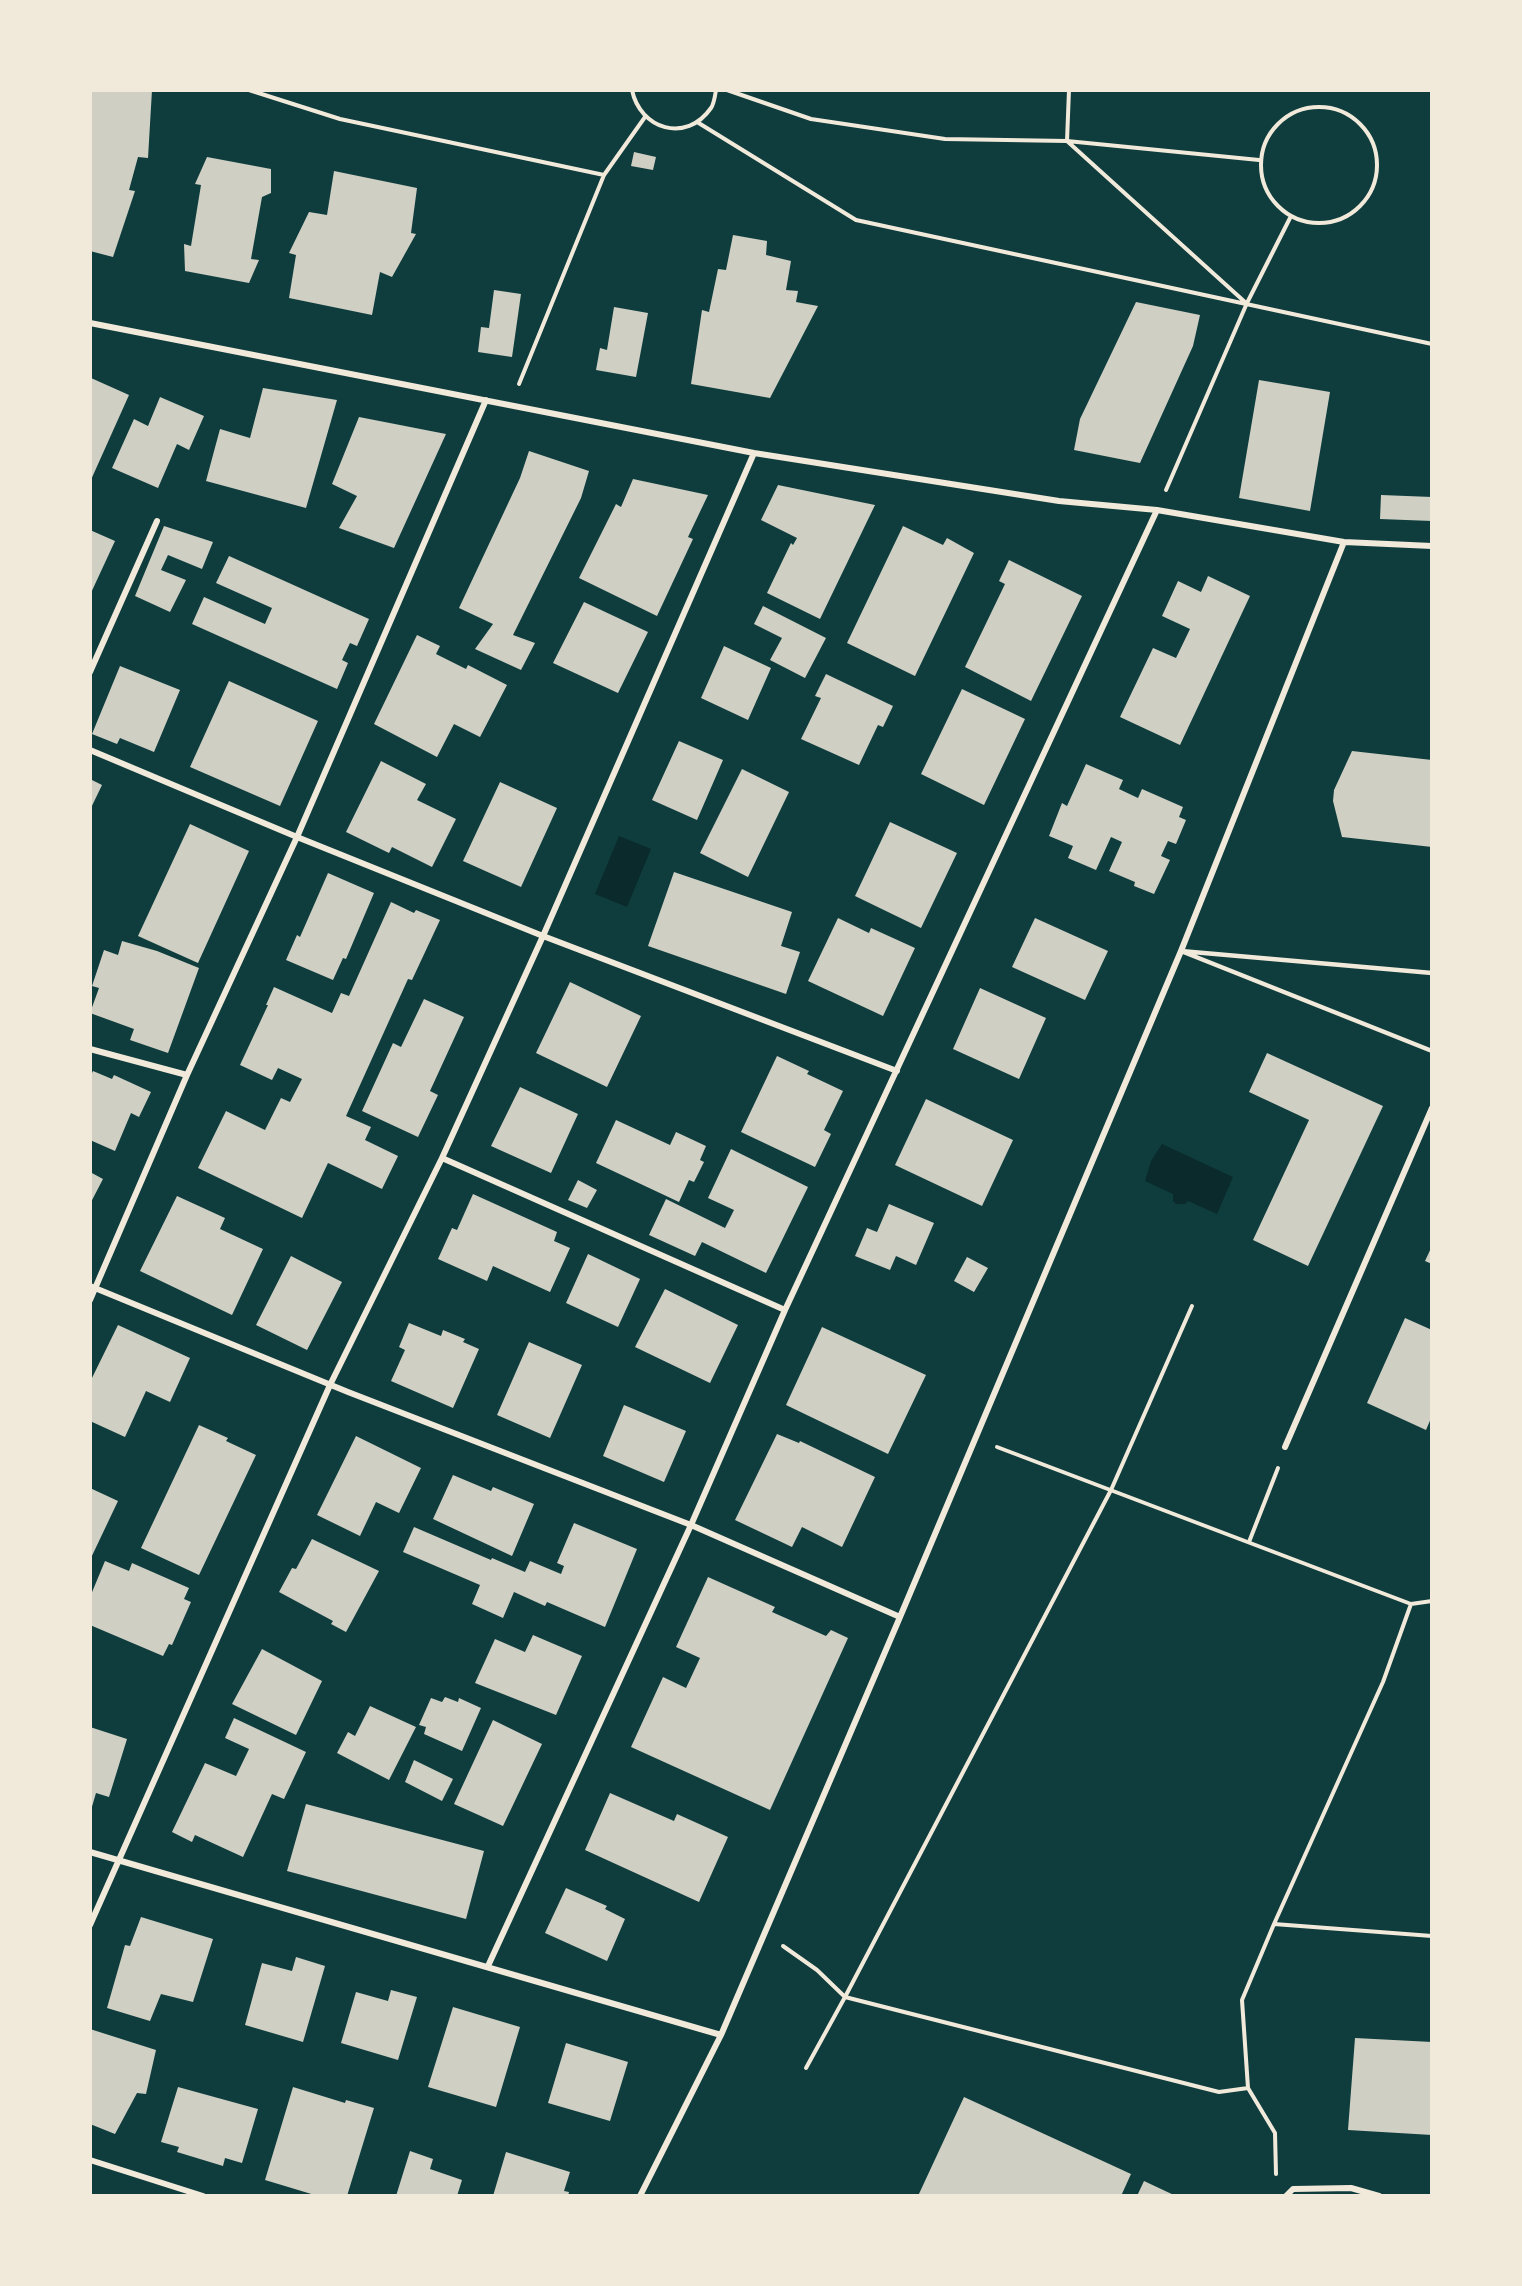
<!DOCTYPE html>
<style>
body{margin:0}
#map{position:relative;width:1522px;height:2286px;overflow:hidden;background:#0f3d3e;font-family:"PT Sans",sans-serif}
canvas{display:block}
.frame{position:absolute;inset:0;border:92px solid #f1e9da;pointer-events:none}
</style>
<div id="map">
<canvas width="1522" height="2286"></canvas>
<div class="frame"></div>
</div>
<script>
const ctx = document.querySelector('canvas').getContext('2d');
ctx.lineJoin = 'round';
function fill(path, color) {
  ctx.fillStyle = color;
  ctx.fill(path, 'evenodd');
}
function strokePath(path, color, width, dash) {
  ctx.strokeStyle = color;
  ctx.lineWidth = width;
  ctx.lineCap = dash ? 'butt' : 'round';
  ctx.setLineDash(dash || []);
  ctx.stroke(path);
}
const water = new Path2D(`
 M619,836L651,849L627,907L595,894Z
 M1162,1144L1233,1177L1217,1214L1188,1201L1185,1204H1176L1173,1201V1194L1145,1181L1151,1161Z`);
const building = new Path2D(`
 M90,90H152L148,158L138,157L129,190L135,191L113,257L90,251Z
 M634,152L656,157L653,170L631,166Z
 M207,157L271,169V193L262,197L251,259L259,260L249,283L185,271L184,244L191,246L201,185L195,184Z
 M334,171L417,188L411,233L416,234L392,277L380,272L372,315L289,298L296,255L289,253L309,212L327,215Z
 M733,235L767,241L766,255L791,261L786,290L798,291L796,302L818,306L770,398L691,384L702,310L709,312L718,269L726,270Z
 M494,290L521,294L512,357L478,352L481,327L489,328Z
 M1136,302L1200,315L1193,346L1140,463L1074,450L1080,419Z
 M614,307L648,313L636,377L596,370L600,348L607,350Z
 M91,378L129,395L90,482V381Z
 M1259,380L1330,392L1310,511L1239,498Z
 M263,388L337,400L306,508L206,481L220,429L250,438Z
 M160,397L204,416L189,450L177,444L158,488L112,468L134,419L148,426Z
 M359,417L446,434L394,548L339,528L357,496L332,484Z
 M529,451L589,471L581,498L513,635L535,643L521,670L475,649L493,624L459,608L520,478Z
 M633,479L708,495L688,537L693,539L657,616L579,578L616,504L621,507Z
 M778,485L875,505L820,619L767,593L791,543L793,545L797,538L761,520Z
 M1381,495L1432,497V521L1380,519Z
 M164,526L213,542L202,569L168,555L161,570L186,580L170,612L135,596Z
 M903,526L943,545L947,538L974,553L915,676L847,643Z
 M90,530L115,541L90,595Z
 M229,556L369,619L357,646L350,643L342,660L348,663L337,689L192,624L204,597L265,624L272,608L216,583Z
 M1009,560L1082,596L1031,701L965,667L1005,584L999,581Z
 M1208,576L1250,596L1180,745L1120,717L1153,648L1176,658L1190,629L1162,616L1178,581L1201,592Z
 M584,602L648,632L618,693L553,663Z
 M763,606L826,638L805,678L770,660L782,638L754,624Z
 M417,635L440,646L436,654L466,669L468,665L507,685L480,737L454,724L437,757L374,724Z
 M724,646L771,668L748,720L701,698Z
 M120,666L180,690L154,752L120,738L117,744L92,734Z
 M826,674L893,706L883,727L878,725L859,765L801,739L821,698L815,696Z
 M229,681L318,721L280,806L190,767Z
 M962,689L1025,719L984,805L921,774Z
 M679,741L723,760L697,820L652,800Z
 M1352,751L1432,760V847L1342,837L1333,801L1334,790Z
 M381,761L426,784L417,800L456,819L432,867L392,847L389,853L346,832Z
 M1086,764L1123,780L1119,789L1138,798L1142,789L1183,807L1179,817L1186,820L1176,844L1168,841L1161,856L1170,860L1154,894L1134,886L1135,882L1109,871L1122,842L1111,837L1096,870L1068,858L1073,846L1049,836L1062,803L1067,806Z
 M742,769L789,792L748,877L700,853Z
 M90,779L102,785L90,810Z
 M500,782L557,808L521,887L463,861Z
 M890,822L957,853L921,928L855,896Z
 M190,824L249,851L198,963L138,936Z
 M674,872L792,912L781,946L800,952L786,994L648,946Z
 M328,873L374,893L346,959L343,958L333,980L286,960L297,935L300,937Z
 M391,902L414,913L416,910L440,920L412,980L408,979L346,1116L371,1127L365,1140L398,1156L382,1189L328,1163L302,1218L198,1168L226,1111L265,1130L281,1098L290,1102L302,1079L278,1068L272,1080L240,1065L268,1005H266L274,987L332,1013L341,993L349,996Z
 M838,918L869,933L871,928L915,948L883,1016L808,981Z
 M1035,918L1108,951L1085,1000L1012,967Z
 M122,941L157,951L199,968L168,1053L130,1040L134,1029L90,1013L99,988L92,986L104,950L118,955Z
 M570,982L641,1016L607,1087L536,1053Z
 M980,988L1046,1018L1019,1079L953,1049Z
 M424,999L464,1017L430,1091L438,1095L418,1137L362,1111L393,1043L401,1047Z
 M1267,1053L1383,1106L1308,1266L1253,1240L1309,1120L1249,1092Z
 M777,1056L809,1071L807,1074L843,1091L824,1130L831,1134L815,1167L741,1132Z
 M93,1071L112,1079L114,1075L151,1092L139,1117L131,1113L115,1151L90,1140V1077Z
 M520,1087L578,1114L551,1173L491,1146Z
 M926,1099L1013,1140L982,1206L895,1165Z
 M616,1120L670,1145L676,1132L706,1146L700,1160L704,1162L694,1182L689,1180L679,1202L596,1163Z
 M731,1149L808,1187L766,1273L702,1242L695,1256L649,1235L666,1199L725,1228L734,1210L708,1198Z
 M90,1172L103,1179L90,1204Z
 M578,1180L597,1190L587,1208L568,1200Z
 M473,1194L557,1232L554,1241L570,1248L550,1292L493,1266L487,1281L438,1259L452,1228L457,1230Z
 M177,1196L225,1218L220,1229L263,1249L232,1315L140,1271Z
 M889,1204L934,1223L916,1265L896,1256L890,1270L855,1256L867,1228L877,1232Z
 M1432,1246V1264L1425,1261Z
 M588,1254L640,1279L618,1327L566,1303Z
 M291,1256L342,1282L307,1350L256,1325Z
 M967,1257L988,1268L974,1292L954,1281Z
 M665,1289L738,1325L710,1383L635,1347Z
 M1405,1318L1432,1330V1416L1426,1430L1367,1403Z
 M409,1323L441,1336L443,1330L465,1339L463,1342L479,1349L453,1408L391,1381L405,1350L399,1347Z
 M118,1325L190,1358L170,1402L146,1391L125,1437L90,1421V1382Z
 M822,1327L926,1375L888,1454L786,1405Z
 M529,1342L582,1365L550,1438L497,1415Z
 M624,1405L686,1431L664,1482L603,1456Z
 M199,1425L228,1438L226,1441L256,1455L199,1575L141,1548Z
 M777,1434L799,1443L800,1441L875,1477L842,1547L802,1527L792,1547L735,1520Z
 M356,1436L421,1468L399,1513L376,1502L360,1536L317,1515Z
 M453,1475L491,1491L493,1487L534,1504L512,1556L433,1519Z
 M90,1488L118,1501L90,1560Z
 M574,1523L637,1549L605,1627L547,1602L545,1606L514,1592L503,1618L472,1604L480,1585L403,1552L414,1527L491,1560L492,1558L525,1572L530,1561L561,1574L564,1566L557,1563Z
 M312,1539L379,1571L346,1632L331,1624L333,1621L279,1592L292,1568L296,1569Z
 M105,1561L129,1571L132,1563L189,1588L184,1599L191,1602L172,1645L169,1644L163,1656L90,1625V1597Z
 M708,1577L775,1607L772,1612L826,1636L831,1630L848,1638L770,1810L631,1747L663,1677L686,1688L700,1658L676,1647Z
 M533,1635L582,1656L556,1715L475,1683L495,1639L525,1652Z
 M262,1649L322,1681L296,1735L232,1704Z
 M445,1697L458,1702L459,1698L481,1708L462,1751L424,1734L426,1727L419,1725L431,1698L442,1702Z
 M370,1706L416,1727L389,1780L337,1753L348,1732L355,1736Z
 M234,1718L306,1752L284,1799L272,1794L243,1857L195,1835L192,1842L172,1832L205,1763L236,1776L249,1749L225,1738Z
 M493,1720L542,1744L503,1826L454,1804Z
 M90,1727L127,1739L109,1797L96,1793L91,1810Z
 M414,1760L453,1779L442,1801L405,1782Z
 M610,1793L674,1821L677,1814L728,1837L699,1902L585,1850Z
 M306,1804L484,1851L466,1919L287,1871Z
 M566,1888L607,1906L605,1909L625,1919L607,1961L545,1933Z
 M141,1917L213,1939L193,2002L161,1994L150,2021L107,2008L125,1945L130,1946Z
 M296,1957L325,1966L303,2042L245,2025L262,1963L292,1971Z
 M391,1990L417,1997L398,2060L341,2043L356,1992L388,2001Z
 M453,2007L520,2027L496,2107L428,2087Z
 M90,2029L156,2050L146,2094L137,2093L115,2134L90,2124Z
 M1355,2038L1432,2042V2135L1348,2130Z
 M566,2043L628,2062L610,2121L548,2103Z
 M178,2087L258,2109L242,2163L225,2158L223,2166L177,2152L179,2147L161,2142Z
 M293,2087L345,2103L346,2100L374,2108L347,2196H318L265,2180Z
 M964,2097L1131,2174L1121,2196H918Z
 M410,2151L433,2159L430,2169L462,2180L457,2196H396Z
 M506,2152L570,2172L564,2191L569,2192L568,2196H493Z
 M1144,2181L1176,2196H1137Z`);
const path = new Path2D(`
 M249,90L340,119L604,175
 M632,90C640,129 686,144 711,108C714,104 715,96 716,90
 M727,90L811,119L945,139L1067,141L1246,303
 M1069,90L1067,141L1259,160
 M1261 165a58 58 0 1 1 116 0a58 58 0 1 1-116 0Z
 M697,122L856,220L1432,344
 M519,384L604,175L645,117
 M1166,490L1247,303L1290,218
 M1249,1542L1278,1468
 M1411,1604L1432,1601
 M1274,1924L1432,1936
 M783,1946L817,1970L845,1997L1111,1490L1192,1306
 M806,2068L845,1997L1219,2092L1248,2088L1242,2000L1274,1924L1383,1682L1411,1604L997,1447
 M1248,2088L1275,2133L1276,2174`);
const service = new Path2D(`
 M1432,973L1181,951L1432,1051`);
const minor = new Path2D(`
 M90,323L754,453L1059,501L1157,510L1344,542L1432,546
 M90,672L157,521
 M90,750L297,837L543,936L897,1071
 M90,1049L187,1075
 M442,1158L785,1310
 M90,1286L348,1392L691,1525L900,1617
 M90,1300L187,1075L297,837L486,400
 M1285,1447L1432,1108
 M90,1852L721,2035
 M90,1925L330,1385L442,1158L543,936L754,453
 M488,1966L691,1525L785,1310L1157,510
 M90,2160L203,2196
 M640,2196L721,2035L900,1617L1181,951L1344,542
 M1286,2196L1293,2189L1351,2188L1379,2196`);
fill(water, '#0a2a2b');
fill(building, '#cfcfc3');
strokePath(path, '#f1e9da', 4);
strokePath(service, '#f1e9da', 4.5);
strokePath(minor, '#f1e9da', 6);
</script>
